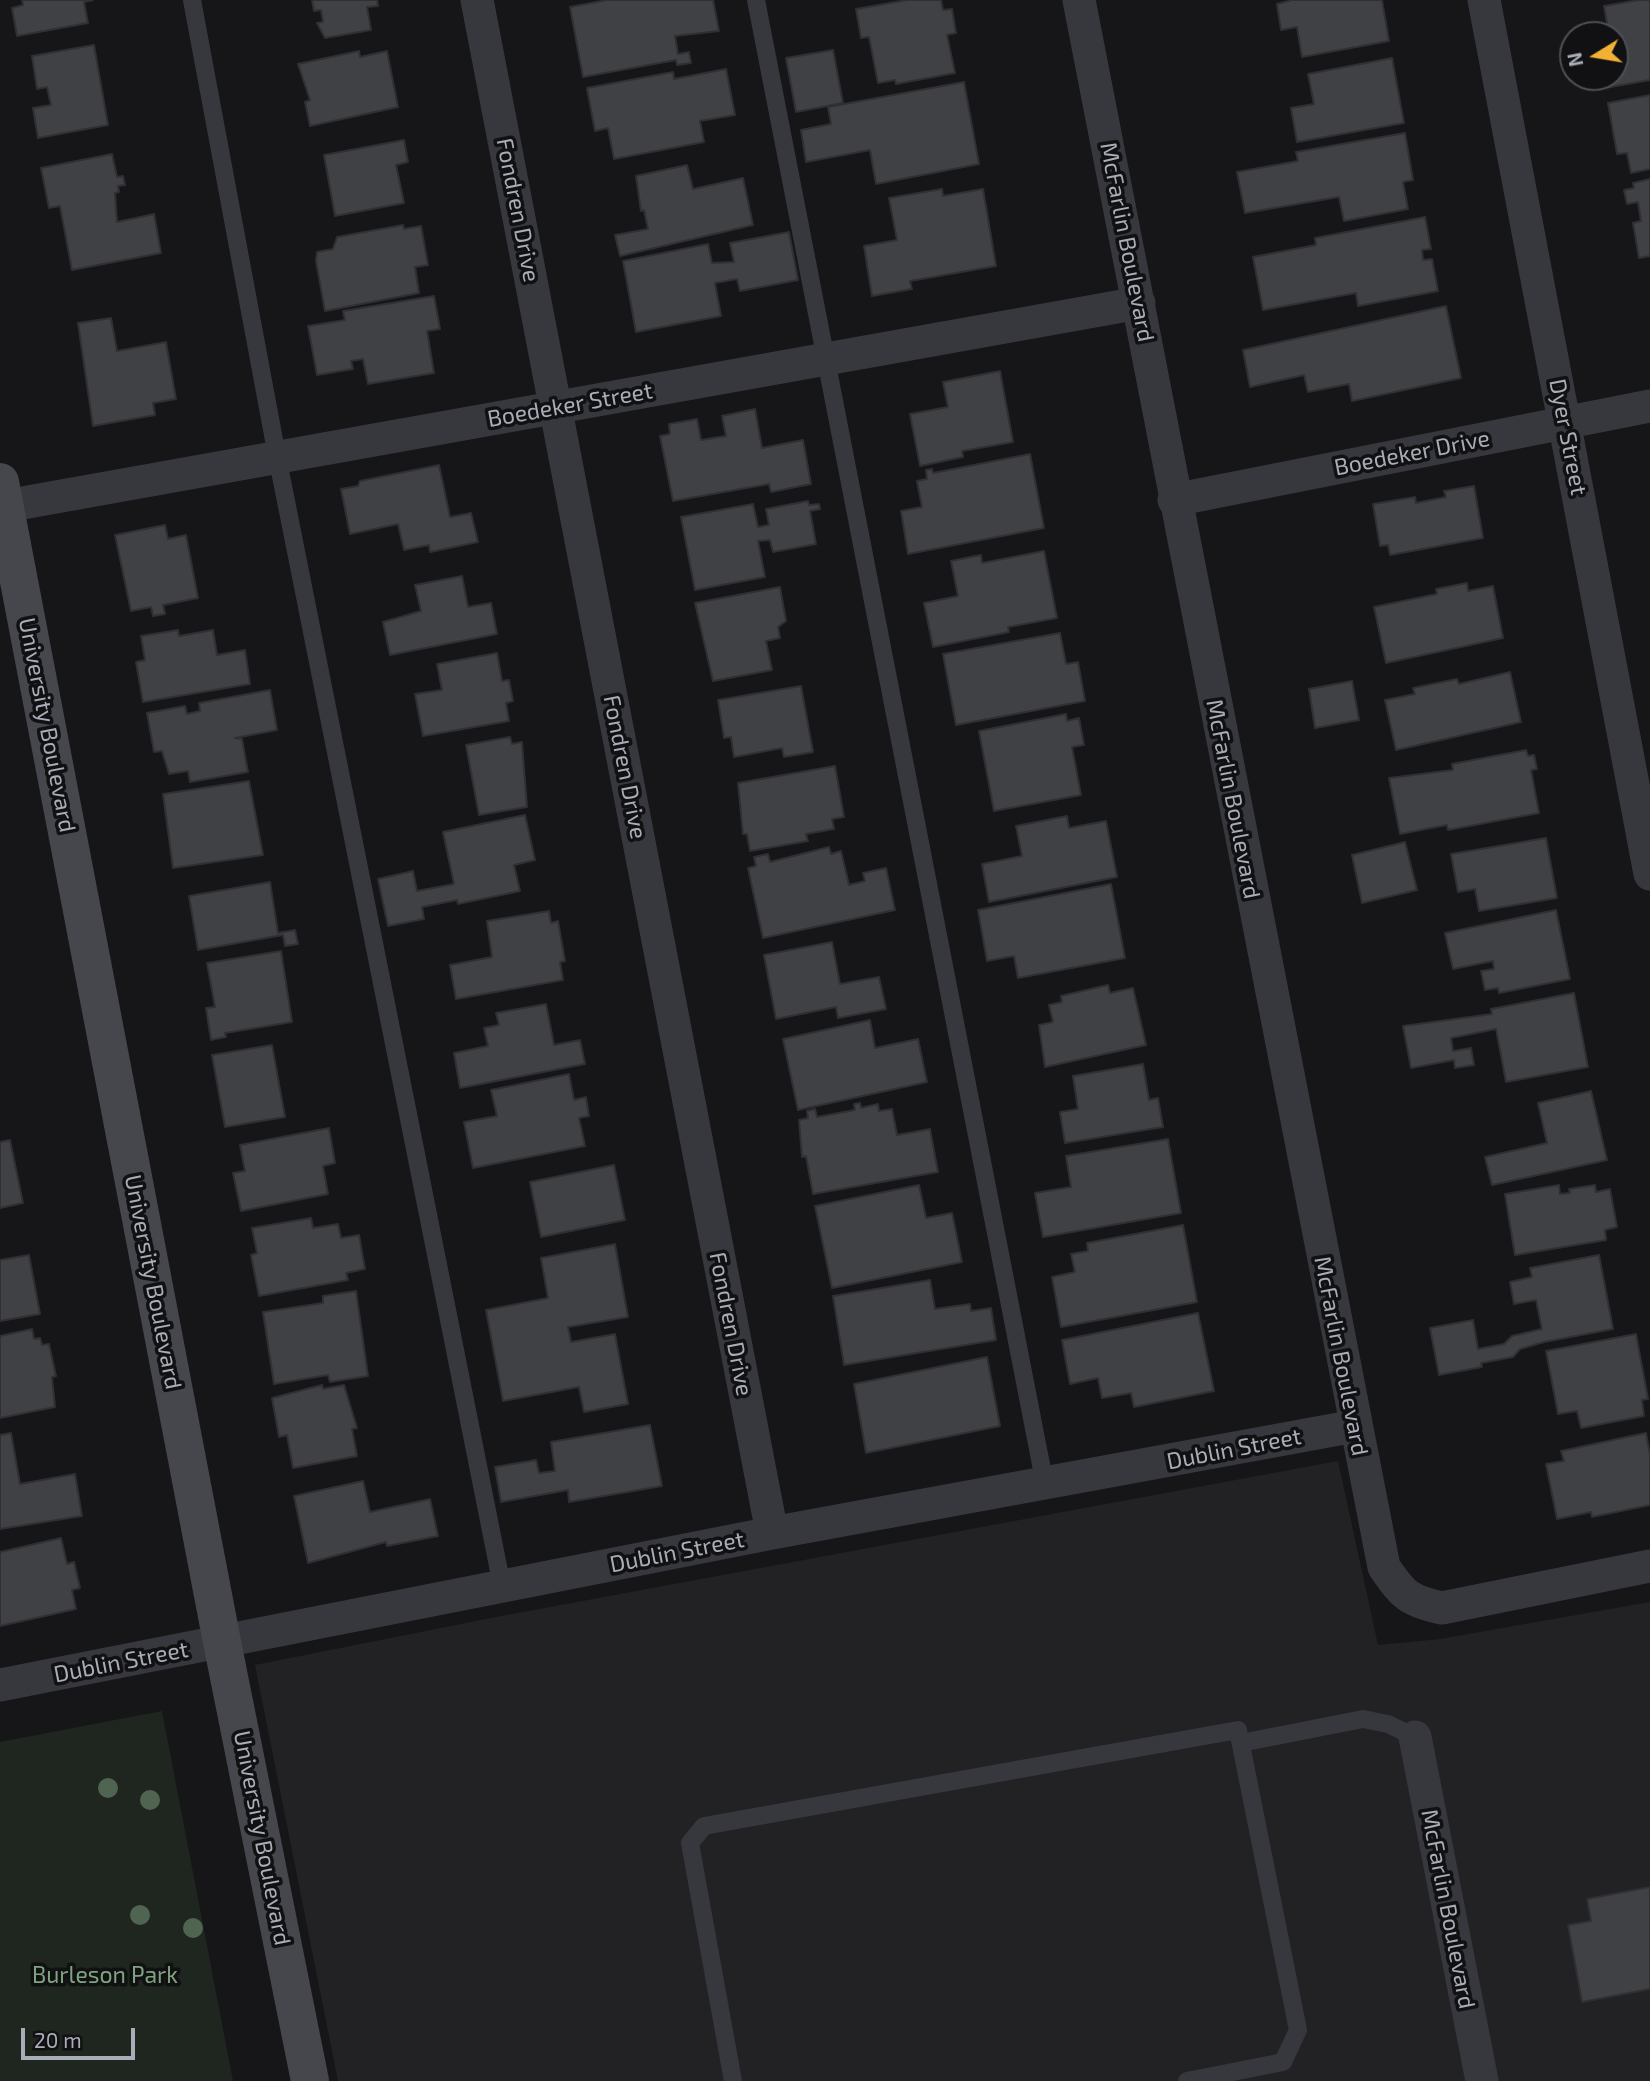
<!DOCTYPE html>
<style>
body{margin:0}
#map{position:relative;width:1650px;height:2081px;overflow:hidden;background:#161618;font-family:"Exo 2",sans-serif}
canvas{display:block}
.north{position:absolute;left:1559px;top:21px;width:70px;height:70px;box-sizing:border-box;background:#111113;border:2px solid #4d4f55;border-radius:50%;rotate:259deg;font-size:19px;font-weight:700;line-height:28px;text-align:center;color:#a8adb8}
.north::after{content:'';display:block;margin:auto;width:24px;height:32px;background:#f2b134;clip-path:polygon(50% 0,100% 100%,50% 72%,0 100%)}
.scale{position:absolute;left:21px;top:2028px;width:114px;height:32px;box-sizing:border-box;border:4px solid #a8adb8;border-top:0;padding-left:9px;font-size:21px;line-height:24px;white-space:nowrap;color:#a8adb8;-webkit-text-stroke:5px #111113;paint-order:stroke}
</style>
<div id="map">
<canvas width="1650" height="2081"></canvas>
<div class="north">N</div>
<div class="scale">20 m</div>
</div>
<script>
const ctx = document.querySelector('canvas').getContext('2d');
ctx.lineJoin = 'round';
function fill(path, color) {
  ctx.fillStyle = color;
  ctx.fill(path, 'evenodd');
}
function strokePath(path, color, width, dash) {
  ctx.strokeStyle = color;
  ctx.lineWidth = width;
  ctx.lineCap = dash ? 'butt' : 'round';
  ctx.setLineDash(dash || []);
  ctx.stroke(path);
}
function drawText(font, color, halo, rows, align = 'center') {
  ctx.font = font + ' "Exo 2",sans-serif';
  ctx.lineWidth = 7;
  ctx.setLineDash([]);
  ctx.textBaseline = 'middle';
  ctx.strokeStyle = halo;
  ctx.fillStyle = color;
  for (const [text, x, y, turn = 0] of rows) {
    ctx.save();
    ctx.translate(x, y);
    ctx.rotate((+turn || 0) * Math.PI / 180);
    ctx.textAlign = isNaN(turn) ? turn : align;
    if (halo) ctx.strokeText(text, 0, 0);
    ctx.fillText(text, 0, 0);
    ctx.restore();
  }
}
const built = new Path2D(`
 M1338,1461L1378,1645L1440,1639L1650,1602V2081H338L255,1665L496,1617Z`);
const green = new Path2D(`
 M162,1711L233,2081H0V1742Z`);
const building = new Path2D(`
 M22,0H93L84,2L88,23L17,36L12,8L23,5Z
 M312,0H377L378,6L367,7L371,30L325,38L317,23L323,22L321,10L314,11Z
 M607,0H713L719,31L675,36L678,54L689,52L691,63L677,65L676,60L583,77L570,7Z
 M907,0H941L943,10L952,9L956,33L947,35L955,73L896,84L895,80L878,83L869,37L861,38L856,9Z
 M1292,0H1382L1389,41L1302,57L1297,27L1281,30L1277,4Z
 M1639,0H1650V80L1605,88L1603,77H1615V35H1601L1600,31L1608,29L1604,6Z
 M94,45L108,125L38,138L33,108L51,105L47,87L37,89L32,56Z
 M833,50L843,103L796,112L786,58Z
 M359,51L360,57L387,51L398,107L310,126L305,102L310,100L298,64Z
 M1392,58L1404,123L1297,142L1291,108L1314,104L1308,74Z
 M726,69L735,115L700,121L704,142L614,159L608,128L595,131L587,88L673,72L674,79Z
 M964,82L979,164L876,184L870,150L806,162L801,130L831,124L828,107Z
 M1650,95V169L1631,173L1627,153L1617,154L1608,103Z
 M1405,133L1413,180L1403,182L1408,209L1344,221L1339,197L1245,213L1237,172L1298,161L1296,152Z
 M404,140L408,162L396,165L404,203L335,216L324,155Z
 M112,154L117,177L123,176L125,185L118,186L119,192L115,193L117,222L154,214L161,253L72,270L60,206L49,208L41,168Z
 M687,165L693,189L743,178L753,225L620,256L615,235L648,229L644,210L641,211L636,176Z
 M1650,179V256L1639,258L1633,223L1641,221L1638,202L1627,204L1624,190L1634,188L1633,183Z
 M942,189L943,196L983,189L996,266L910,281L912,289L872,296L864,246L897,240L889,198Z
 M1425,217L1431,249L1422,250L1423,260L1432,259L1438,291L1358,306L1356,293L1263,310L1253,257L1316,245L1315,238Z
 M403,225L404,229L421,226L428,265L415,267L419,293L325,311L316,261L317,252L333,249L337,237Z
 M789,232L798,280L740,291L737,279L715,283L721,316L636,332L623,261L708,244L712,263L734,262L730,243Z
 M434,296L440,329L427,331L434,373L368,384L363,359L351,361L353,369L317,375L308,326L345,320L343,311Z
 M1446,306L1461,378L1352,401L1349,384L1308,392L1304,375L1250,387L1243,350Z
 M111,318L117,351L166,342L176,399L153,403L155,415L93,426L78,323Z
 M1000,371L1013,442L962,451L963,457L920,466L910,414L948,407L943,382Z
 M755,409L762,448L803,440L811,484L771,492L769,484L673,501L660,436L670,434L669,424L697,419L701,440L726,436L722,416Z
 M1030,454L1044,528L908,554L901,511L922,507L917,481L927,479L926,470L932,469L933,473Z
 M439,465L450,517L471,513L478,542L430,552L429,545L404,550L398,524L350,534L341,489L358,486L360,481Z
 M1474,486L1483,538L1390,555L1388,545L1380,546L1373,504L1415,497L1416,503L1446,497L1444,491Z
 M808,501L809,505L819,504L820,509L810,511L816,544L773,552L770,540L758,541L765,577L695,590L681,517L753,504L758,527L769,525L766,509Z
 M165,525L168,539L186,535L198,598L163,605L165,614L153,616L151,607L131,611L115,535Z
 M1044,551L1057,618L1008,627L1009,632L933,647L924,603L958,596L951,561L981,555L982,563Z
 M462,576L468,607L491,603L497,634L390,655L383,622L421,611L415,585Z
 M1467,583L1468,591L1493,586L1503,638L1386,663L1374,607L1437,594L1436,589Z
 M780,587L786,621L778,627L780,638L766,641L772,670L713,681L695,603Z
 M178,630L179,636L213,630L217,655L245,650L250,684L143,702L136,662L145,660L141,636Z
 M1060,633L1066,664L1078,662L1085,701L956,725L943,654Z
 M497,653L502,681L509,680L513,701L506,703L509,721L423,736L415,694L442,690L437,664Z
 M1510,672L1521,722L1396,750L1385,700L1415,694L1413,688L1457,679L1459,684Z
 M1352,681L1359,720L1315,728L1309,689Z
 M801,686L813,752L784,757L782,748L734,757L731,737L724,738L718,700Z
 M270,690L277,730L235,738L242,739L248,772L190,782L188,771L169,774L162,751L154,752L147,713L185,706L187,714L200,711L199,703Z
 M1066,714L1067,721L1079,718L1084,745L1072,747L1081,795L994,811L979,731Z
 M510,737L512,744L522,742L527,807L479,815L466,745Z
 M1526,750L1528,756L1534,755L1537,769L1531,770L1539,813L1448,830L1447,825L1400,834L1389,778L1453,770L1452,764Z
 M835,766L844,817L832,819L834,829L806,834L808,841L750,851L747,834H743L738,783Z
 M249,781L263,855L173,868L163,794Z
 M525,815L535,860L514,865L520,891L458,904L457,900L422,907L424,919L388,926L378,879L413,871L417,891L454,884L443,832Z
 M1067,816L1069,828L1106,821L1117,877L989,902L982,864L1022,856L1016,826Z
 M1546,838L1557,898L1479,911L1475,889L1458,892L1451,854Z
 M1405,842L1417,890L1362,903L1352,855Z
 M829,847L831,854L841,851L849,885L865,881L863,873L886,868L895,910L763,938L748,868L756,866L754,857L768,854L770,862Z
 M270,882L278,933L295,930L298,944L285,946L283,935L198,950L189,896Z
 M1111,884L1125,958L1018,978L1014,956L987,961L978,910Z
 M1556,910L1570,979L1499,993L1498,988L1485,990L1481,971L1494,969L1493,961L1453,969L1445,933Z
 M549,911L551,923L558,921L565,961L560,962L563,980L456,999L450,965L492,957L487,921Z
 M832,942L840,984L879,977L886,1009L838,1018L836,1007L776,1019L764,955Z
 M281,951L292,1022L225,1033L226,1037L211,1040L206,1008L215,1007L207,963Z
 M1108,985L1110,993L1133,988L1146,1045L1045,1067L1039,1025L1053,1022L1049,1005L1062,1002L1061,996Z
 M1574,993L1588,1067L1506,1082L1496,1029L1451,1038L1453,1051L1471,1048L1474,1065L1455,1068L1454,1060L1411,1068L1403,1026L1492,1014L1491,1009Z
 M546,1004L554,1045L580,1040L585,1064L460,1088L454,1053L488,1046L484,1028L499,1025L496,1013Z
 M870,1020L875,1048L918,1039L927,1082L798,1110L783,1039Z
 M272,1045L285,1117L225,1127L212,1055Z
 M1143,1064L1149,1100L1158,1098L1163,1127L1065,1143L1060,1112L1078,1109L1073,1076Z
 M569,1074L574,1100L586,1097L589,1116L579,1118L585,1146L473,1168L464,1122L497,1116L491,1090Z
 M1591,1091L1607,1160L1492,1185L1485,1157L1547,1143L1538,1103Z
 M860,1103L861,1108L878,1104L879,1111L892,1109L897,1135L930,1129L938,1172L813,1194L806,1156L802,1157L799,1120L808,1118L807,1111L815,1109L817,1117L855,1110L854,1104Z
 M329,1128L335,1163L323,1166L328,1194L241,1211L233,1173L245,1171L240,1145Z
 M1168,1139L1181,1213L1043,1237L1035,1193L1071,1187L1066,1156Z
 M10,1140L23,1203L0,1208V1142Z
 M614,1165L625,1220L541,1237L530,1182Z
 M919,1185L926,1218L952,1213L962,1262L832,1288L815,1206Z
 M1559,1185L1560,1194L1570,1193L1569,1189L1595,1185L1596,1192L1610,1189L1617,1227L1605,1230L1606,1240L1515,1255L1505,1194Z
 M311,1218L313,1228L338,1224L341,1238L359,1235L365,1269L346,1273L348,1280L259,1296L251,1255L257,1253L252,1228Z
 M1183,1225L1197,1302L1061,1327L1052,1277L1075,1272L1071,1254L1088,1251L1087,1243Z
 M615,1244L628,1317L568,1327L571,1342L615,1334L628,1404L584,1412L579,1387L503,1401L486,1310L548,1298L541,1258Z
 M29,1255L40,1314L0,1321V1260Z
 M1599,1255L1613,1329L1544,1342L1520,1349L1513,1357L1481,1363L1482,1367L1439,1375L1430,1328L1473,1320L1478,1349L1504,1344L1512,1336L1542,1329L1536,1300L1514,1304L1510,1282L1532,1277L1530,1268Z
 M930,1280L935,1309L970,1304L971,1311L991,1308L996,1340L844,1365L833,1296Z
 M356,1291L368,1376L330,1382L328,1375L274,1384L263,1312L323,1303V1296Z
 M1198,1313L1214,1391L1134,1407L1131,1393L1102,1398L1098,1378L1070,1384L1062,1340Z
 M32,1329L34,1339L40,1338L42,1345L49,1344L56,1376L52,1377L55,1407L0,1418V1336Z
 M1636,1334L1648,1399L1642,1400L1644,1416L1581,1428L1577,1411L1558,1414L1546,1351Z
 M987,1357L1000,1426L866,1453L854,1384Z
 M322,1385L323,1389L344,1385L357,1428L352,1429L357,1456L293,1468L287,1435L279,1437L272,1398Z
 M650,1425L662,1486L569,1502L568,1490L501,1502L495,1467L536,1460L539,1473L555,1471L551,1442Z
 M11,1433L20,1484L75,1474L82,1516L0,1529V1435Z
 M1646,1433L1650,1455V1505L1592,1517L1591,1512L1557,1519L1546,1464L1564,1461L1561,1451Z
 M363,1481L370,1512L430,1499L438,1536L387,1546L386,1542L308,1563L294,1496Z
 M61,1538L67,1564L74,1562L80,1588L72,1590L76,1609L0,1626V1552Z
 M1650,1887V1989L1582,2002L1568,1925L1591,1921L1587,1899Z`);
const lane = new Path2D(`
 M192,0L277,456L502,1586
 M756,0L1045,1485
 M1241,1743L1363,1719L1388,1724L1415,1737
 M733,2081L690,1843L704,1826L1238,1730L1298,2030L1283,2062L1187,2081`);
const street = new Path2D(`
 M477,0L772,1533
 M1079,0L1384,1567C1403,1595 1409,1601 1442,1608L1650,1566
 M1484,0L1650,874
 M1174,500L1650,406
 M0,507L1139,303
 M0,1685L772,1533L1355,1426
 M1415,1737L1482,2081`);
const secondary = new Path2D(`
 M0,482L222,1642L310,2081`);
const trees = [
 [108,1788],
 [150,1800],
 [140,1915],
 [193,1928]
];
const streetNames = [
 ["Fondren Drive",518,210,79],
 ["McFarlin Boulevard",1127,242,79],
 ["Boedeker Street",570,405,-10],
 ["Dyer Street",1568,437,79],
 ["Boedeker Drive",1412,453,-11],
 ["University Boulevard",47,725,79],
 ["Fondren Drive",625,767,79],
 ["McFarlin Boulevard",1233,799,79],
 ["University Boulevard",153,1282,79],
 ["Fondren Drive",731,1324,79],
 ["McFarlin Boulevard",1341,1356,79],
 ["Dublin Street",1234,1449,-11],
 ["Dublin Street",677,1552,-11],
 ["Dublin Street",121,1662,-11],
 ["University Boulevard",262,1838,79],
 ["McFarlin Boulevard",1448,1909,79]
];
const parkNames = [
 ["Burleson Park",105,1975]
];
fill(built, '#222225');
fill(green, '#1e261f');
fill(building, '#404145');
strokePath(building, '#303034', 2);
strokePath(lane, '#37383d', 18);
strokePath(street, '#37383d', 33);
strokePath(secondary, '#45474d', 38);
ctx.fillStyle = '#506452';
for (const [x, y] of trees) {
  ctx.beginPath();
  ctx.arc(x, y, 10, 0, 2 * Math.PI);
  ctx.fill();
}
drawText('23px', '#a8adb8', '#111113', streetNames);
drawText('23px', '#7fa381', '#111113', parkNames);
</script>
